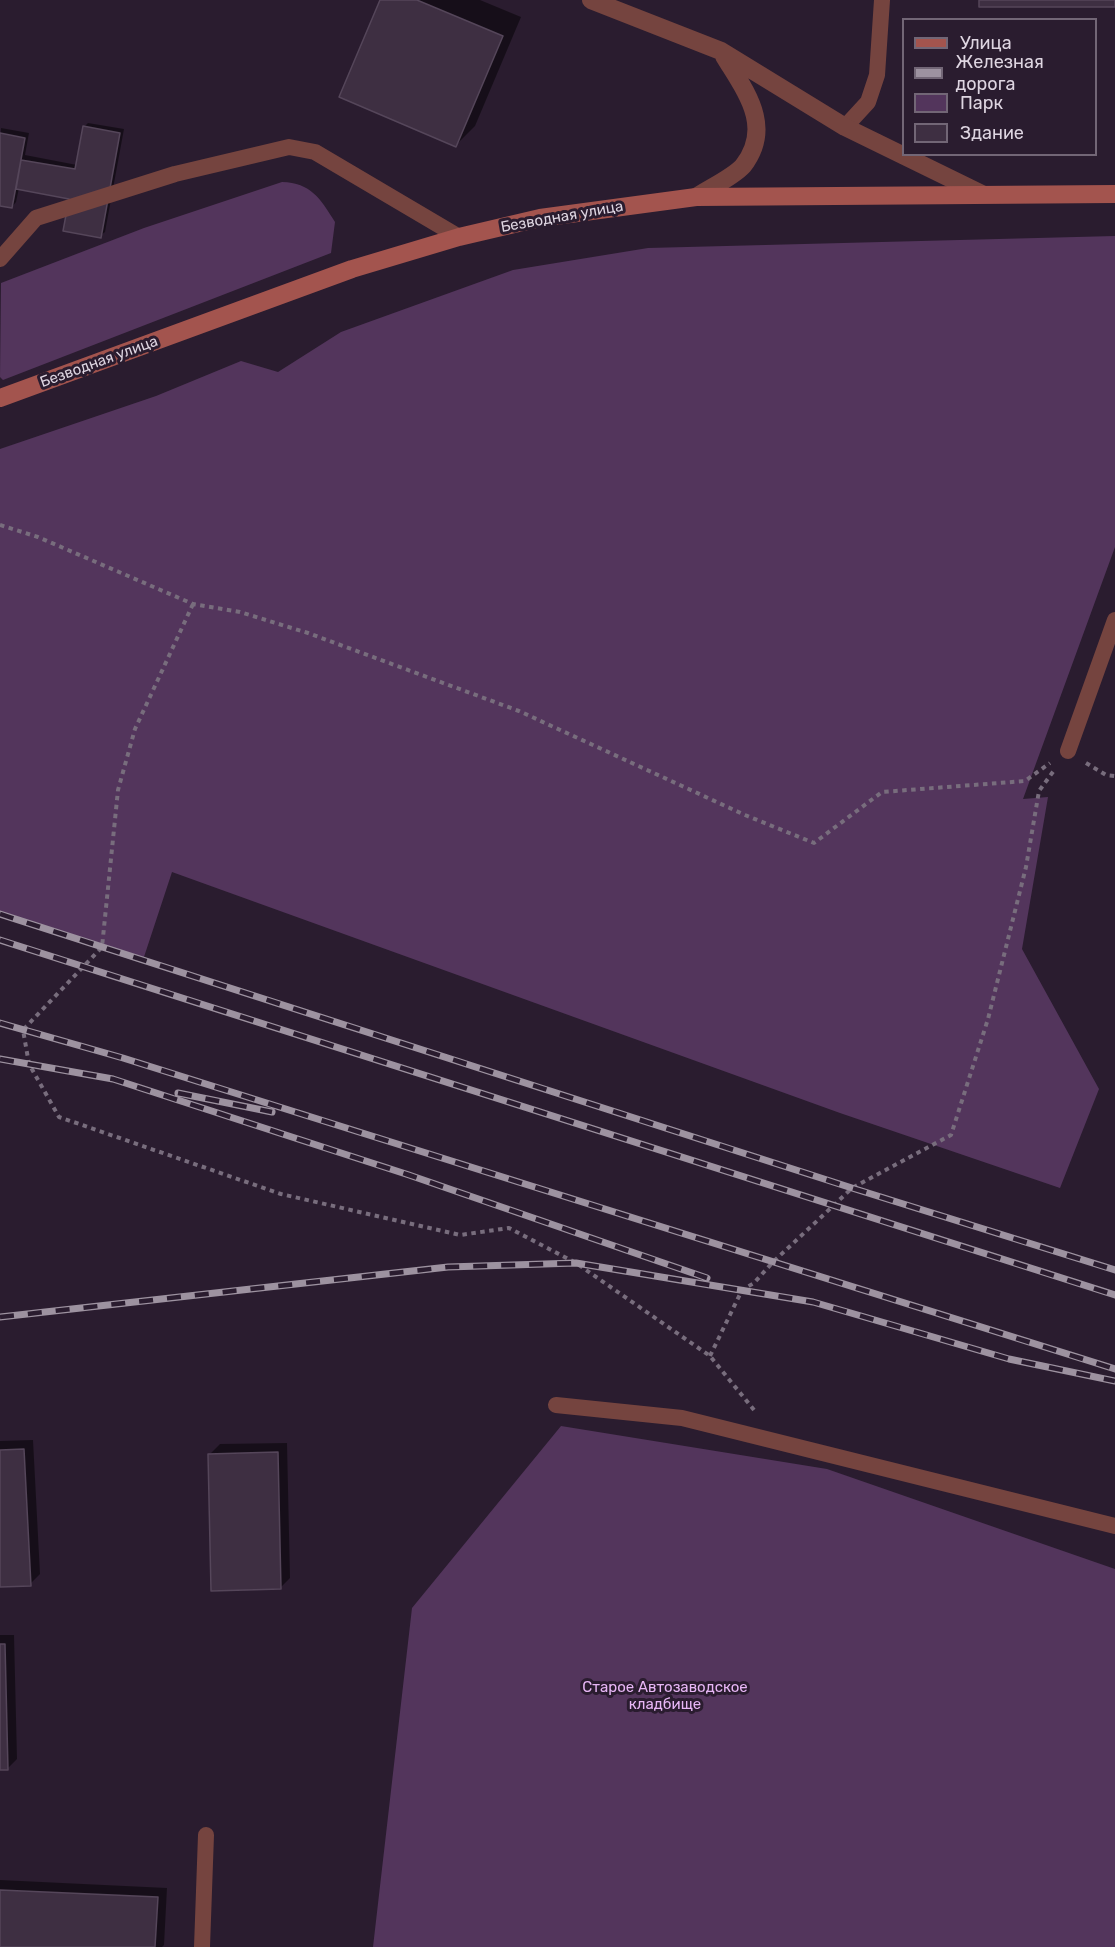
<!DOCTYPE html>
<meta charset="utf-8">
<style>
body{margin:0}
#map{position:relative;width:1115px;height:1947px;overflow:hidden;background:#2a1c2f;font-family:Rubik,sans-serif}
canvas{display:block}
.legend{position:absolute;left:902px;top:18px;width:195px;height:138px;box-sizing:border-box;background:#2a1c2f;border:2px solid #726676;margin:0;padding:8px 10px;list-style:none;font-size:18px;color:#ded5e1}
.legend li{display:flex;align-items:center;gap:12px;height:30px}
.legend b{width:30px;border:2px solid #726676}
</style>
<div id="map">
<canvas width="1115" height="1947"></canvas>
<ul class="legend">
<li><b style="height:8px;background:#a3544e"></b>Улица</li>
<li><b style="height:8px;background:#9d92a0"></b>Железная дорога</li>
<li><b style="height:16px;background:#53355c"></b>Парк</li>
<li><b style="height:16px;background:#3e2f42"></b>Здание</li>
</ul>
</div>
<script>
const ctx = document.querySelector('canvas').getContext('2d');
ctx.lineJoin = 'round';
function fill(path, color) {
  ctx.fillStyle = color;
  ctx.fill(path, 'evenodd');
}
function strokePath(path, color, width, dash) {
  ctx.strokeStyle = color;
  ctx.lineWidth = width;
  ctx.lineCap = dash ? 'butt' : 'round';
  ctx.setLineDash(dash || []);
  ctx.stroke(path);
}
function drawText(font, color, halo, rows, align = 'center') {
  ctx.font = font + ' Rubik,sans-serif';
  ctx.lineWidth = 6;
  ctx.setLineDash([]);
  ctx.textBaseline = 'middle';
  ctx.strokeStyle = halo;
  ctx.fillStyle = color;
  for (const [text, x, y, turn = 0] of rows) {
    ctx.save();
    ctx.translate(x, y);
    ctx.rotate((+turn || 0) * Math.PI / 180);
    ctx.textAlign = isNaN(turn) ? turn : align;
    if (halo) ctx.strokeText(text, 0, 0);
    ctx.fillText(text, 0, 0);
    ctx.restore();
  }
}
const green = new Path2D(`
 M282,182C311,183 320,198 335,222L331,253L3,380L0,377L1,283L144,228Z
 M1115,236V547L1023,799L1048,797L1022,949L1099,1089L1060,1188L840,1113L172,872L142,963L0,917V449L156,396L241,361L278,372L341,332L513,270L648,248Z
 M561,1426L827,1469L1115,1569V1947H373L412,1608Z`);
const shadow = new Path2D(`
 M382,0H480L521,17L475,126L456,145Z
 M88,123L124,129L105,232L100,236L71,197L19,188L16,202L12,207L0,204L1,128L29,133L25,155L77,165L84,127Z
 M33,1440L40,1574L30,1584L0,1586V1441Z
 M287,1443L290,1578L280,1588L210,1454L220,1444Z
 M0,1635H14L17,1759L7,1769H0Z
 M0,1880L167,1888L164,1945L162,1947H0Z`);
const building = new Path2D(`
 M380,0H417L503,36L456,147L339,97Z
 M979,0H1115V7H979Z
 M83,126L120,133L101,238L63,231L69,199L16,189L21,160L75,169Z
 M0,133L25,138L12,208L0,206Z
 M24,1449L31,1586L0,1587V1450Z
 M278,1452L281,1589L211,1591L208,1454Z
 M0,1644H5L8,1770H0Z
 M0,1890L158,1897L155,1947H0Z`);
const path = new Path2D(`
 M0,525L38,537L193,604L240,612L308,633L519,711L745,815L814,843L882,792L1025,781L1050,763
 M193,604L135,729L118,790L102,947L23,1030L29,1064L59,1117L281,1194L460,1235L509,1228L576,1263L710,1356L754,1410
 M1086,763L1106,775L1115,776
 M710,1356L742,1290L754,1283L773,1262L833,1206L852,1188L951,1135L988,1019L1026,867L1039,791L1055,769`);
const lane = new Path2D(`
 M845,127L868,102L877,75L882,0
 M0,259L36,218L175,174L289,147L315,152L459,237
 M1068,751L1115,620
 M556,1405L682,1418L1115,1526
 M202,1947L206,1835`);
const street = new Path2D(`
 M591,0L721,51L845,127L982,194
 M696,197C709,188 732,178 743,166C774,126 745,91 724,56`);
const secondary = new Path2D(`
 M0,398L352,269L459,237L540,218L696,197L1115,194`);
const rail = new Path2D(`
 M0,914L852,1188L1115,1270
 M0,940L1115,1295
 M0,1023L123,1058L1115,1369
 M0,1059L113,1079L409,1175L707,1278
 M178,1093L272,1112
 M0,1317L448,1267L576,1263L813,1302L1009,1359L1115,1381`);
const streetNames = [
 ["Безводная улица",562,217,-10],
 ["Безводная улица",99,362,-20]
];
const parkNames = [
 ["Старое Автозаводское",665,1688],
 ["кладбище",665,1705]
];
fill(green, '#53355c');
fill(shadow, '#0007');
fill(building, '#3e2f42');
strokePath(building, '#55465a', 1.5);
strokePath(path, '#786d7d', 4, [4.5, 4.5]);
strokePath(lane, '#75443f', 16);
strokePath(street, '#75443f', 18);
strokePath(secondary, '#a3544e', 18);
strokePath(rail, '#9d92a0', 7);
strokePath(rail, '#2a1c2f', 4.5, [14]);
drawText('15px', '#ded5e1', '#2a1c2f', streetNames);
drawText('15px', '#e7b6f5', '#2a1c2f', parkNames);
</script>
